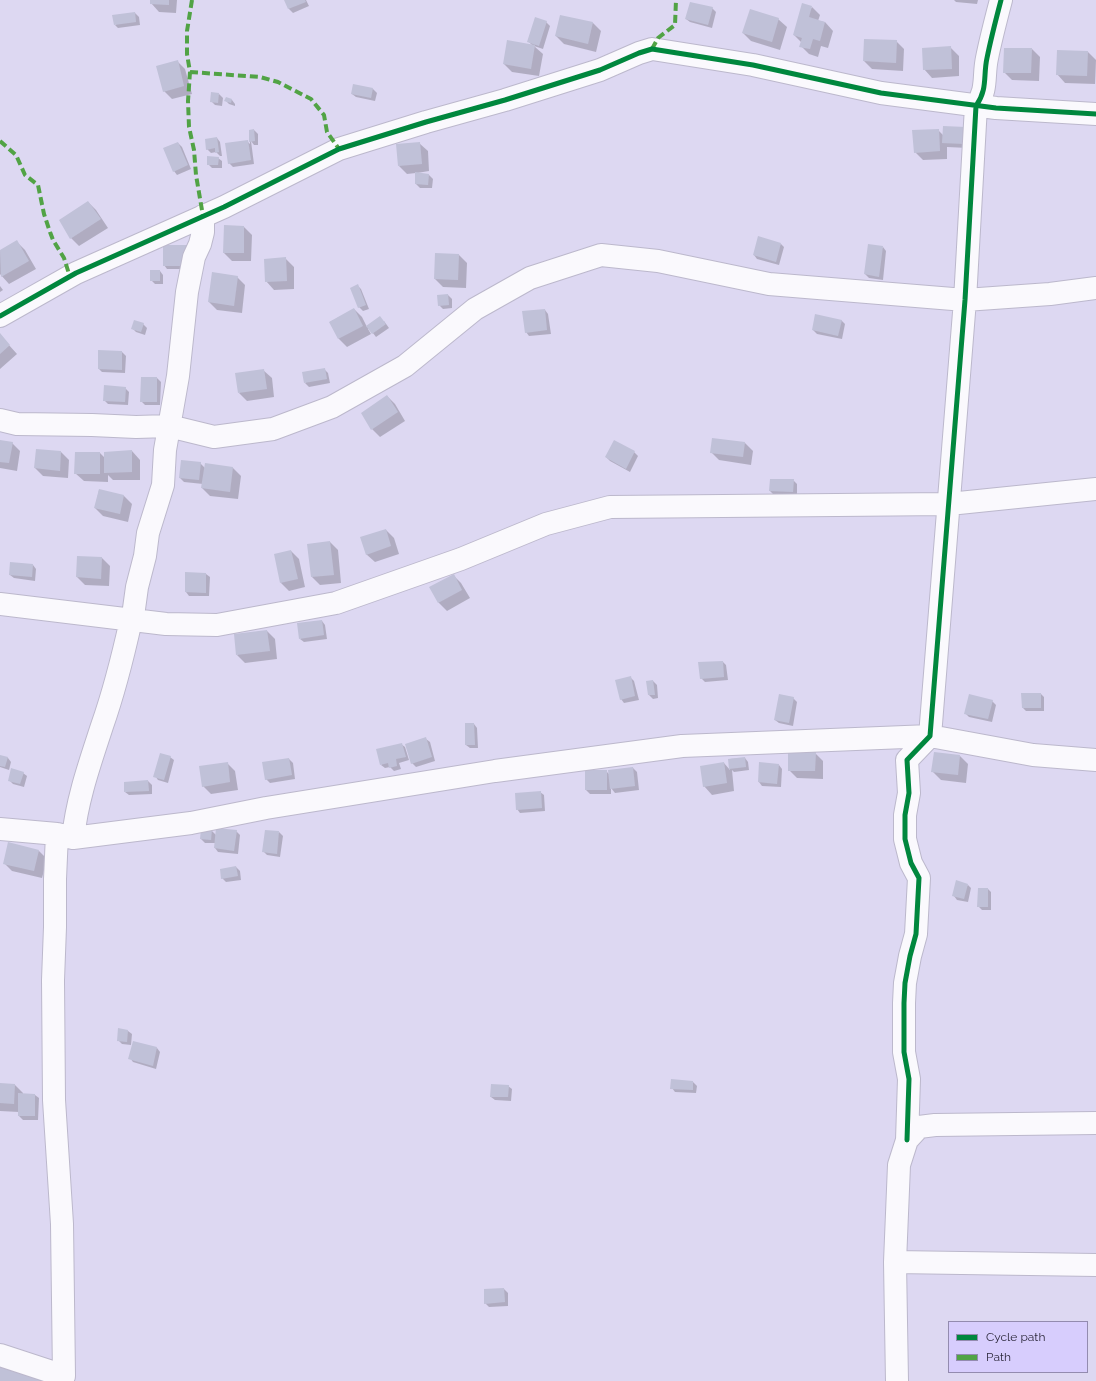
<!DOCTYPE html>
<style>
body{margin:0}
#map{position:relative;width:1096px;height:1381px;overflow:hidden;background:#ddd8f2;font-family:Raleway,sans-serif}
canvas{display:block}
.legend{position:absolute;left:948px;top:1321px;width:140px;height:52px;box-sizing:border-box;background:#d7cdfd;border:1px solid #938baf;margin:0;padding:5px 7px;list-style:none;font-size:12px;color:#2c283b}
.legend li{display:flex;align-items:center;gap:8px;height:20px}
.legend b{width:20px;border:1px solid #938baf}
</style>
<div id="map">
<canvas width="1096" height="1381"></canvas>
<ul class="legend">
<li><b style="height:5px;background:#00873e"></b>Cycle path</li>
<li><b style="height:5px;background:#51a345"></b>Path</li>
</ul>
</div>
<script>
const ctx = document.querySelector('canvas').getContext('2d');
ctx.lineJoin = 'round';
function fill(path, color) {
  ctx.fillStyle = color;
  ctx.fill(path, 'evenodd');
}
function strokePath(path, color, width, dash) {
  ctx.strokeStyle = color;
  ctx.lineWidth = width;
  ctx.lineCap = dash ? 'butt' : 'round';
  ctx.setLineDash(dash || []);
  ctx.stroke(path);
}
const shadow = new Path2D(`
 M151,0H177L176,13L159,12L151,3Z
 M285,0H306L309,6L293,13L289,9Z
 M954,0H978L977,4L956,2Z
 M812,7L820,15L818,21L825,22L833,31L828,48L821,46L818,57L809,54L801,46L802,43L794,35Z
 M712,8L716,12L712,28L690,22L686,19Z
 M135,13L139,17L140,25L118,28L115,25Z
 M778,19L787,27L780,50L751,41L743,33Z
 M546,22L550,26L543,49L534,46L543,54L539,76L512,72L504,64L533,46L528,41Z
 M593,23L601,31L596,52L564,44L556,36Z
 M896,41L904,49L903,71L872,69L864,61Z
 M950,47L959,56V76L932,78L924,69Z
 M1032,49L1040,57L1039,81L1012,80L1004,72Z
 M1088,52L1096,60L1095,84L1065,83L1057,74Z
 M177,61L185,69L192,94L172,99L164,91Z
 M373,89L377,93L375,101L356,97L352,94Z
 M219,94L223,98L222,106L215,105L211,101Z
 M225,100H232L235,104V106L229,104Z
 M944,127L968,148L947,147V159L923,160L915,152L938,130L943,135Z
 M254,130L258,134V145H254L251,141L254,164L233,167L229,163L247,141L250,144V131Z
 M217,138L220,142L222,156H220L216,152L211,153L207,149Z
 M178,143L182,147L191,169L177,175L174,171Z
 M419,143L428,151L429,171L417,173L429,175L433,179L432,188H420L416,184V173L407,174L399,166Z
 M218,158L222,161V168H212L208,164Z
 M88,202L96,210L108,228L79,246L71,238Z
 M244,227L252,235L251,261H232L224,253Z
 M17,242L25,250L36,269L9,284L0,274V251Z
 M781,244L784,247L779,265L757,259L754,255Z
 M164,246L190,269H167L164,265Z
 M883,247L886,251L883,280L869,278L865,274Z
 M436,254L459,255L467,263L466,288L443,287L435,279Z
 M285,258L294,267V289L274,290L266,281Z
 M160,271L163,275V284H155L151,280Z
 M237,277L245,285L242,313L217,310L209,302Z
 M0,286L3,290L0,292Z
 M358,286L361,289L369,309L363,311L359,307Z
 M448,295L452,299V308L443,309L439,305Z
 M354,309L362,317L367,327L384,321L389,328L376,337L369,328L368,329L371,334L347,347L339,339L330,322Z
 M545,310L548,314L551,334L529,336L526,332Z
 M841,320L845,324L842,339L817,334L813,330Z
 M143,324L147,328L145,335L136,332L132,328Z
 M0,335L17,354L0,369Z
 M122,352L126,356L125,373L102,372L99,369Z
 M324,369L328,373L330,383L309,387L305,383Z
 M263,370L272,378L274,397L247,401L239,393Z
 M142,378H157L161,382L160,405H145L141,401Z
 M125,388L129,392L128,405L108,404L104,400Z
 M387,396L395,404L405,421L380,437L372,429Z
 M0,441L12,443L20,451L17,471L0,468Z
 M745,443L753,451L751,465L719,460L711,452Z
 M132,451L140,460V480H113L108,475V482L84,481L75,473L100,453L105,458Z
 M61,452L69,460L68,478L43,476L35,468Z
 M634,452L638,456L630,472L610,461L606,457Z
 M200,463L205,468V465L233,468L241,476L238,499L210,496L202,488L203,484L184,482L180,478Z
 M793,480L797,484V495H774L770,491Z
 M99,490L124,496L132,504L128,522L103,516L95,508Z
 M386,530L394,538L399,554L375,562L366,554Z
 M330,542L338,550L341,583L320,585L312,577Z
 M291,551L299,559L305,587L289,591L281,583Z
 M77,557L102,558L110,566L109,586L85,585L77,577Z
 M33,565L36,569L35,581L14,578L10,575Z
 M206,574L210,577L209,596H189L186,592Z
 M453,575L461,583L470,598L447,611L439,603L431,587Z
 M322,621L325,625L327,639L304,642L300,639Z
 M267,631L275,639L277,659L245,663L237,655Z
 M723,662L726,665L728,680L705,682L701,678Z
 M630,677L634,681L639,700L624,703L621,699Z
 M653,681L657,685L658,698L653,699L649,695L647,682Z
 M1041,694L1044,697V711H1026L1023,708Z
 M793,698L797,702L793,726L779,723L775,720Z
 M992,701L996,705L992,722L969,717L965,713Z
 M474,724L477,728L478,748H470L466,745Z
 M426,739L430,742L435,761L416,767L412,763Z
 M401,744L405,747L409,760L399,763L401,769L394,771L390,767L385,768L381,765Z
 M815,753L823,761V779L797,778L789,770Z
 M0,756L8,758L11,762L9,770L0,767Z
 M960,756L968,764L966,783L941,780L933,772Z
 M170,757L174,760L168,783L158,780L155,776Z
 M745,758L748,762L749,770L734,772L732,770L734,791L712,795L704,786L724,763L730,770L729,759Z
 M289,759L293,763L295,779L270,783L266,779Z
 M227,763L235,771L238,790L211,794L203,786Z
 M779,765L782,769L781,787L762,786L759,782Z
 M633,768L637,772L639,790L615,793L611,788V794H590L586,790V771H606L609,774Z
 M23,773L27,776L24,787L13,784L9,780Z
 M148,781L152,785V794L129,795L125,792Z
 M540,792L544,795L545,811L520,813L517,809Z
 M211,830L216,835L236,831L240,835L238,854L218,852L215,848V843H205L201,839Z
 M279,832L283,836L280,857L267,855L263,851Z
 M39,851L47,859L42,878L12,871L4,863Z
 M236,867L240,871L241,880L226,882L222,878Z
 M968,885L971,888L968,902L957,900L954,896Z
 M988,889L991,892V910H982L978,906Z
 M119,1030L128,1031L132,1034L131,1045L122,1044L118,1040Z
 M157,1048L160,1052L156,1069L133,1062L130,1058Z
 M693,1082L697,1086L696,1093L675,1092L672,1088Z
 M0,1084L15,1085L23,1093V1094L35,1095L39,1098L38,1120H23L19,1116V1112L0,1111Z
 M508,1086L512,1089L511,1101L495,1100L491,1097Z
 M504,1289L508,1293V1306L489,1307L485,1303Z`);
const building = new Path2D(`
 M150,0H169V5L150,4Z
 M284,0H305L306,2L288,9Z
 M690,2L713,7L708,25L685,19Z
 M802,3L812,6L809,17L825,22L820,41L813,39L810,49L799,47L802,38L793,35Z
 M750,9L779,18L772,42L742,33Z
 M135,12L136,22L114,25L112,15Z
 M560,15L593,22L588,44L555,36Z
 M535,17L547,21L539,46L527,42Z
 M864,39L897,40L896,63L863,61Z
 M507,40L535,45L531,69L503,64Z
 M951,46L952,69L923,70L922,48Z
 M1004,48H1032L1031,73H1003Z
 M1057,50L1088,51L1087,76L1056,75Z
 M178,60L184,86L163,92L156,66Z
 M353,84L373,88L371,98L351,94Z
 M211,92L219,93L218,103L210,102Z
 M226,97L232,99L231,103L224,101Z
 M943,126L966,127L965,144L942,143Z
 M254,129L255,141L249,142V130Z
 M939,129L940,151L914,153L912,130Z
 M217,137L219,152L215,153V148L206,150L205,139Z
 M248,140L251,160L228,164L225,143Z
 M178,142L188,165L173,172L163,148Z
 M420,142L422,164L398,166L396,144Z
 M207,156L219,157L218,165H207Z
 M415,172L429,174L428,185L415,184Z
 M88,201L101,219L70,239L59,220Z
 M224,225L244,226V253H223Z
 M758,236L781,243L776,262L753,255Z
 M17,240L29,261L1,277L0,250Z
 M868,244L883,246L879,277L864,274Z
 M163,245H187V266H163Z
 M435,253L459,254L458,280L434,279Z
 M286,257L287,281L265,282L264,259Z
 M150,270H160V281H150Z
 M212,272L238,276L234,306L208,302Z
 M358,284L366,305L358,308L350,288Z
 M448,294L449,305L438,306L437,295Z
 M354,308L363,326L338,339L329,322Z
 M545,309L547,330L525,333L522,311Z
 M815,314L842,320L838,336L812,330Z
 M380,316L386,324L372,334L366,326Z
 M134,320L144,323L141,332L131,329Z
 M0,333L10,345L0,354Z
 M98,350L122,351V370L98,369Z
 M325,368L327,379L304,383L302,372Z
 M264,369L267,389L238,393L235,373Z
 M141,377H157V402H140Z
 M104,385L126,387L125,402L103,401Z
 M387,395L398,412L371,430L361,413Z
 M712,438L745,442L743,457L710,453Z
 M0,440L13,442L9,463L0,462Z
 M614,440L635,451L626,469L605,457Z
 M36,449L61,451L60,471L34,468Z
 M132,450V472L104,473V452Z
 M75,452H100V474H74Z
 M181,460L201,462L199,480L179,478Z
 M205,463L233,467L230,492L201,488Z
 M770,479H794L793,492L769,491Z
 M99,489L124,495L120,514L94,508Z
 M386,529L391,546L366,555L360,537Z
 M330,541L334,575L311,577L307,544Z
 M291,550L298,579L280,583L274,554Z
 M77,556L102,557L101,579L76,577Z
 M10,562L33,564L32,577L9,575Z
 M185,572L206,573V593L185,592Z
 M454,574L462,590L438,603L429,587Z
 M322,620L324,635L299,639L297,623Z
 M267,630L270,651L236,655L234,634Z
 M723,661L724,677L700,679L698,662Z
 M631,676L635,696L620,700L615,680Z
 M653,680L655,695H648L646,681Z
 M1021,693H1041V708H1022Z
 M779,694L794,697L789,723L774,720Z
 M969,694L993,700L988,719L964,714Z
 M465,723H474L475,745H465Z
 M426,737L432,757L411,764L405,744Z
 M402,743L406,757L396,759L397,766L389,768L388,763L380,765L376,749Z
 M788,751L816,752L815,771H788Z
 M934,752L960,755L958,775L931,772Z
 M160,753L171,756L164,780L153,777Z
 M0,755L8,757L5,767L0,766Z
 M745,757L746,767L729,769L728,759Z
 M289,758L292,775L265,780L262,762Z
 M228,762L230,782L202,787L199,766Z
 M724,762L727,783L703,787L700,766Z
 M759,762L779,764L777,784L758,782Z
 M633,767L635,786L610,789L608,770Z
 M11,768L24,772L20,784L8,781Z
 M585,770H607V790H585Z
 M148,780L149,791L124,792V782Z
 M541,791L542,808L516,810L515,793Z
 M216,828L237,830L234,851L214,848Z
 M201,829H212L211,840L200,839Z
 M265,830L279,831L277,854L262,852Z
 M8,842L39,850L34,871L3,864Z
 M236,866L238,876L221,879L220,869Z
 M956,880L968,884L964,899L952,896Z
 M978,888H988V907H977Z
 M118,1028L128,1030L127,1042L117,1041Z
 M133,1041L157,1047L153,1066L128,1059Z
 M671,1079L693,1081V1090L670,1089Z
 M0,1083L15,1084L14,1104L0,1103Z
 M491,1084L509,1085L508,1097H490Z
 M18,1093L35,1094V1116H18Z
 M504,1288L505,1302L484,1304V1289Z
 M0,1363L50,1381H0Z`);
const minor = new Path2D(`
 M0,316L76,273L224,207L339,149L426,122L505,100L600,70L639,53L652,49L753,65L881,93L996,108L1096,114
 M0,420L17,424L92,425L136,427L169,426L214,437L273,429L332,407L405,366L475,309L530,278L601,255L658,261L769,284L965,300L1050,294L1096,288
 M0,604L166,624L217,625L336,603L461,559L546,524L610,507L949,504L1096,489
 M0,829L57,834L55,879V927L53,980L54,1100L62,1224L64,1376L0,1355
 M57,834L73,838L191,823L266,808L495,771L682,746L930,736L1033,755L1096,760
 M73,838C77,799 90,763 102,726C114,692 123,656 131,620L133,616L137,587L145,556L148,533L163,485L165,450L178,376L187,292L194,257L200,244L203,232V216
 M907,1140L909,1079L904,1052V1003L905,983L910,956L916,934L919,878L911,863L905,839V815L909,793L907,760L930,736L965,300L976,106C988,89 983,76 987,58C991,38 996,19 1001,0
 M895,1262L1096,1265
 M897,1381L895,1262L899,1165L907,1140L919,1127L935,1125L1096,1123`);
const quiet = new Path2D(`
 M192,0L187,31V54L190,72L188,101L189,127L194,150L196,175L203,216
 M652,49L658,38L675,25L676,0
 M190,72L260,77L278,82L311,99L324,115L327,132L339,149
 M0,141L16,155L25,175L38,185L44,214L50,232L53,240L64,258L70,277`);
const cycleway = new Path2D(`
 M0,316L76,273L224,207L339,149L426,122L505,100L600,70L639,53L652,49L753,65L881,93L996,108L1096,114
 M907,1140L909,1079L904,1052V1003L905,983L910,956L916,934L919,878L911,863L905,839V815L909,793L907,760L930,736L965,300L976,106C988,89 983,76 987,58C991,38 996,19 1001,0`);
fill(shadow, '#0003');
fill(building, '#c0c1d8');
strokePath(minor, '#bcb8cc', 24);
strokePath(minor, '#faf9fd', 22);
strokePath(quiet, '#51a345', 4, [8, 4]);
strokePath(cycleway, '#00873e', 5);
</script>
